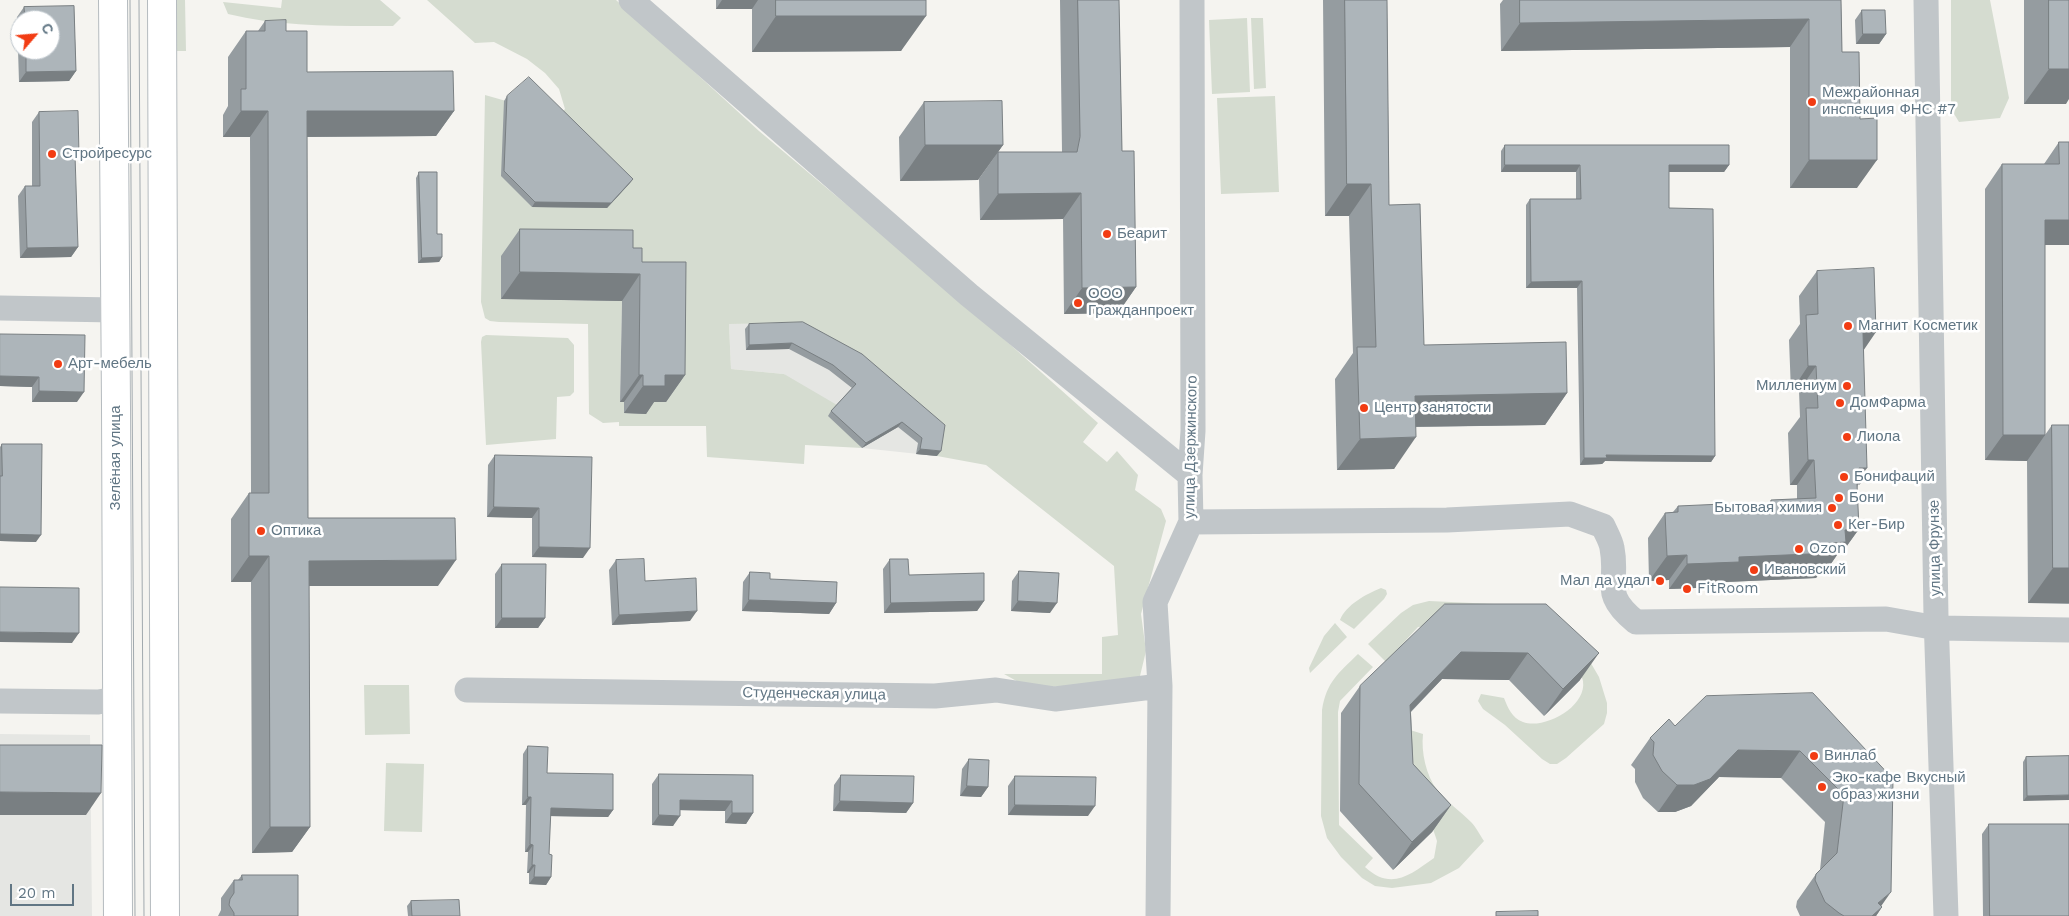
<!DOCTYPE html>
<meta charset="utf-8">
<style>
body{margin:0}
#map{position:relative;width:2069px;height:916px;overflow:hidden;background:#f5f4f0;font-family:"Work Sans",sans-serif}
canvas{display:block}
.north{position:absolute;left:10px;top:10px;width:50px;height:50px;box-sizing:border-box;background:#fff;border:1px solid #c0c8ce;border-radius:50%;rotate:63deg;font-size:14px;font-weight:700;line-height:20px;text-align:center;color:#617684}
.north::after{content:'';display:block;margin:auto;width:18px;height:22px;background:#f23c13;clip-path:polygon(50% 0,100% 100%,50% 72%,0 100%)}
.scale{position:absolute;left:10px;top:884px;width:64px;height:22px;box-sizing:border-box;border:2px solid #617684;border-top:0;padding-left:6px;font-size:15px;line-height:18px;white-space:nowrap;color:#617684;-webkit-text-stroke:4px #fff;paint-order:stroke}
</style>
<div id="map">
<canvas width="2069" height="916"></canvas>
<div class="north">С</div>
<div class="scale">20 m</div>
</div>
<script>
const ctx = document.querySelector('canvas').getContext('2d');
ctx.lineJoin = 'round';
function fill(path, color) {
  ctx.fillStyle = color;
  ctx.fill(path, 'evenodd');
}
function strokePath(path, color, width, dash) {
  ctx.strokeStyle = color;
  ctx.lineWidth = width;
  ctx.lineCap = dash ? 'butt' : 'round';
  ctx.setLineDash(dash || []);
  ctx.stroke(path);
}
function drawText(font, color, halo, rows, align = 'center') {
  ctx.font = font + ' "Work Sans",sans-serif';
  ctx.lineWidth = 5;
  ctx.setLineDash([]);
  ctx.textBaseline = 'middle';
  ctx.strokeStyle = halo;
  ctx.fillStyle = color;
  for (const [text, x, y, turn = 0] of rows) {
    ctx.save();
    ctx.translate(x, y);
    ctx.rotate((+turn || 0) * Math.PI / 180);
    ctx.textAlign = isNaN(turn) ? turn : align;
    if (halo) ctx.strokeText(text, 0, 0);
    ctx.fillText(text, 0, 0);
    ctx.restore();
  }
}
const built = new Path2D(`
 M801,323L937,456L862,448L784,374L731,369L729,324Z
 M0,734L90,735L92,916H0Z`);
const green = new Path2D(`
 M170,0H185L186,51H171Z
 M282,0H380L401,18L393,26C338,26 282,27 228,14L223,2L281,8Z
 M427,0H616L759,131L967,306L1098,423L1083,442L1107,462L1117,451L1138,475L1135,490L1161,509L1166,521L1141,614L1146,651L1140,676L1115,684L1029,688L1004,674H1102V637L1118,635L1114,566L986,465L937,456L801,323L729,324L731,369L784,374L837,405L862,448L805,445L804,464L707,457L706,426H619V422L603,423L589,414L588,324L499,322L490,321L485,318L481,302L485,95L559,116L565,109L559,89L545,73L527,59L494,42L475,43ZM502,256L614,257L666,402H620L622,301L501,299Z
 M1951,0H1990L2009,98L2000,118L1959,122L1951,109Z
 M1247,18L1250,92L1212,94L1209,20Z
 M1251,18H1263L1266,88L1254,89Z
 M1275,96L1279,192L1221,194L1217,98Z
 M486,335L568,338L574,345V392L570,396L557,397L556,439L486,445L481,342L482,337Z
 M1381,588L1386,590L1387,594L1384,599L1354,629L1340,620C1346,605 1366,594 1381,588Z
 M1429,601L1516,605L1585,653L1599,677L1607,703V713L1604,724L1566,758L1557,764H1550L1542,759L1505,725L1483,709L1478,701L1481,694L1504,698C1508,708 1512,718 1523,722C1544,730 1587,707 1583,681C1582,676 1576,669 1573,664L1442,625L1418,627L1386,662L1368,644L1401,613L1413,605Z
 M1335,623L1347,637L1310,673L1309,668L1324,636Z
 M1358,654L1373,667L1340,701L1338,712L1339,825L1373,858L1365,867C1391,891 1410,875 1434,858L1437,841L1432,826L1399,781L1410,730L1423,734C1421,752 1426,775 1437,790C1447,802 1460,811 1471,822C1476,827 1480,835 1484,841L1459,868L1431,883L1392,888L1375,886L1362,878L1341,857L1327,838L1321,816L1322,710C1327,681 1338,674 1358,654Z
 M364,685H409L410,734L365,735Z
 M386,763L424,764L422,832L384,831Z`);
const street = new Path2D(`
 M631,0L969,295L1190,475
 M1926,0L1936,616L1946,916
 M0,308L115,310
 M1191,522L1447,520L1570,514L1603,526C1606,533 1611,541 1612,548C1619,584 1600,593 1636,622L1886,619L1937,628L2069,630
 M467,690L935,696L996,690L1055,699L1160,686
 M0,701L98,702L116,699
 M1158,916L1160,686L1155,602L1191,522L1190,475L1193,431L1192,0`);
const secondary = new Path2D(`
 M113,0L116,406L118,916
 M162,0L165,916`);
const tram = new Path2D(`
 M130,0L135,916
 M139,0L144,916`);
const wall = new Path2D(`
 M716,0H926L901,51L752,52V9H716Z
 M1060,0H1119L1122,151L1136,287L1118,313L1064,314L1063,219L980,220L979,178L998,152H1062Z
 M1323,0H1387L1389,205L1424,345L1567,393L1545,425L1416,427L1394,469L1337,470L1335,379L1353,353L1349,216H1325Z
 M1503,0H1841L1842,52L1857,188H1790V47L1501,51L1500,4Z
 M2024,0H2069L2066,104H2024Z
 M74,6L76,71L69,81L19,82L17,17L24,7ZM20,20H50V50H20Z
 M1862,10L1886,34L1879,44H1856L1855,20Z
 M265,21L286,31L307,72L454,111L436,136L307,137L308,518L438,586H309L310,827L292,852L252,853L251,582H231V519L249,493H251L250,137H223V115L228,106V57L246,31H258Z
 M507,96L633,179L629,184L607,208L532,207L501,176L504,101Z
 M924,102L1003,145L978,180L900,181L899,137Z
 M39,112L78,247L71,257L20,258L18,196L25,186H32V122Z
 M2059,142L2069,245H2045V435L2052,425L2069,604L2028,603L2027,461L1985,460V189L2002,164H2044Z
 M1505,145L1729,165L1724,172H1669V208L1715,456L1711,462L1605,461L1602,464L1580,465L1577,288H1526V205L1530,199H1576V172H1501V151Z
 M419,172L437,234L442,257L439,262L418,263L416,178Z
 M520,229L633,248L642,262L685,375L666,402H654L646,414L624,413V402H620L622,301L501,299V256Z
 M1817,271L1864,350L1860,478L1857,488L1859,529L1841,554L1837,555L1828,568H1823L1816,578L1726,582L1722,587L1669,589V580L1649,581L1648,538L1665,513L1673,512L1678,506L1723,510L1765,509L1771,500L1797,499V485H1790L1788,433L1800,417L1799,391L1791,392L1789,340L1800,324L1799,296Z
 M749,324L862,354L937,456L916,454L918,443L898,427L862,448L828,416L831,411L852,388L829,370L789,349L746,350L745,329Z
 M0,334L77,402H32V387L0,386Z
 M2,444L36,542L0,541V447Z
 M495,455L583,558L532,557V518L487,517L488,465Z
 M890,559L909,575L984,601L977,611L884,613L883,569Z
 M616,560L645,581L690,621L612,625L609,570Z
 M502,564L545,618L538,628H495V574Z
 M1019,571L1050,613L1011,611L1012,581Z
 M750,572L770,579L836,603L829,614L742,611L743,582Z
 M1445,604L1580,680L1544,716L1509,680L1442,679L1411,712L1413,764L1451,805L1432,832L1393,870L1340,811L1341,713L1360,686Z
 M1813,693L1881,906L1882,907L1876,916H1800L1796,907L1797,901L1816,874L1820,870L1825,822L1781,778L1719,777L1691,806L1675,812H1658L1643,798L1635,782V769L1631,765L1650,738L1675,726Z
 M528,746L547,773L613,810L608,817L550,816L549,854L551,877L546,885L529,884V873H527L528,852H525L526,805H522L523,754Z
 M2069,756L2023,801V762L2026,757Z
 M969,759L988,787L981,797L960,796L962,769Z
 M659,774L753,775V813L746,824L725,823V811L680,810L673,826L652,825V784Z
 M841,775L913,803L906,813L833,811L834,785Z
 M1015,776L1088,816L1008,815V786Z
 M1989,824L2069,916H1983L1982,834Z
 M242,875L298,916H218L221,910V898L234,880H238Z
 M411,901L460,916H408L407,906Z`);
const shadedWall = new Path2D(`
 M722,0H758L752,9H716Z
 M776,16H926L901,51L752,52Z
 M1809,19L1790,47L1501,51L1520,23Z
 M1863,34H1886L1879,44H1856Z
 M2049,69H2069V99L2066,104H2024Z
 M76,71L69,81L19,82L26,72Z
 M241,111H268L250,137H223Z
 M307,111H454L436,136L289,137Z
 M925,145H1003L978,180L900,181Z
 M1809,160H1877L1857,188H1790Z
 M1505,165H1580L1576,172H1501Z
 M1669,165H1729L1724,172H1665Z
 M633,179L629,184L607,208L532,207L535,202Z
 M1347,184H1371L1349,216H1325Z
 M1081,193L1063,219L980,220L998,194Z
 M2045,220H2069V245H2027Z
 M78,247L71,257L20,258L27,248Z
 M442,257L439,262L418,263L422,258Z
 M520,272L640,274L622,301L501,299Z
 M1582,281L1577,288H1526L1531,282Z
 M1136,287L1118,313L1064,314L1082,288Z
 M1876,332L1859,357L1863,333Z
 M792,343L789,349L746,350L749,345Z
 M1808,366H1816L1799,391L1791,392Z
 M639,375H643L624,402H620Z
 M665,375H685L666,402H654L646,414L624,413L643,386Z
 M0,376L39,377L32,387L0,386Z
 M39,391L84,392L77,402H32Z
 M1567,393L1545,425L1393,427L1415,396Z
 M902,422L898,427L862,448L866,443Z
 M2003,435H2045L2027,461L1985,460Z
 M1416,437L1394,469L1337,470L1360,439Z
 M920,449L941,451L937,456L916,454Z
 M1606,455L1715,456L1711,462L1605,461L1602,464L1580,465L1584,458Z
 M1808,460H1814L1797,485H1790Z
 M1859,468H1867L1849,493Z
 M494,507L539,508L532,518L487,517Z
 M1859,529L1841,554L1837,555L1828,568H1823L1816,578L1726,582L1722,587L1669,589L1687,564L1833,543L1845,530Z
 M0,534L41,535L36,542L0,541Z
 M539,547L590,548L583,558L532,557Z
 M1687,555L1669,580L1649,581L1667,556Z
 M249,556H269L251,582H231Z
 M456,560L438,586H291L309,561Z
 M2053,568H2069V603H2028Z
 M749,600L836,603L829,614L742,611Z
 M984,601L977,611L884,613L891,603Z
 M1018,601L1057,603L1050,613L1011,611Z
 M697,611L690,621L612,625L619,615Z
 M502,618H545L538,628H495Z
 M0,632L79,633L72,643L0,642Z
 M1461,652L1528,653L1509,680L1442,679L1391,732L1410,705Z
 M1599,653L1580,680L1544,716L1563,689Z
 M1738,750L1800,751L1781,778L1719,777L1691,806L1675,812H1658L1677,785Z
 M967,786L988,787L981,797L960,796Z
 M0,792L101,793L86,815H0Z
 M2069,795V800L2023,801L2027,796Z
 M528,797H531L526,805H522Z
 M680,800L732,801L725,811L673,810Z
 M840,801L913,803L906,813L833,811Z
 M1015,805L1095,806L1088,816L1008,815Z
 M1451,805L1432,832L1393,870L1412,842Z
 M551,808L613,810L608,817L546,816Z
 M732,813H753L746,824L725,823Z
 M659,815L680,816L673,826L652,825Z
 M270,827H310L292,852L252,853Z
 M530,844L533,845L528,852H525Z
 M532,865H535L529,873H527Z
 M534,877H551L546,885L529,884Z
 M1891,892L1877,912L1882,907L1876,916H1869L1878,903Z`);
const building = new Path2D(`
 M776,0H926V16H776Z
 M1078,0H1119L1122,151H1134L1136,287L1082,288L1081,193L998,194V152H1077L1080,137Z
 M1345,0H1387L1389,205L1420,204L1424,345L1566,342L1567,393L1415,396L1416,437L1360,439L1357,347H1376L1371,184H1347Z
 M1520,0H1841L1842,52H1859L1860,119L1877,118V160H1809V19L1520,23Z
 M2049,0H2069V69H2049Z
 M74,6L76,71L26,72V50H50V20H25L24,7Z
 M1862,10H1885L1886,34H1863Z
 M286,20V31H307V72L453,71L454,111H307L308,518H455L456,560L309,561L310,827H270L269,556H249V493H269L268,111H241V89H246V31H265V21Z
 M529,77L633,179L611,203L535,202L504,171L507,96Z
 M1002,101L1003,145H925L924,102Z
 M78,111L79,155H75L78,247L27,248L25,186H40L39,112Z
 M2059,142H2069V220H2045V435H2003L2002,164H2059Z
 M1505,145H1729V165H1669V208L1713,209L1715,456L1606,455L1607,458H1584L1582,281L1531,282L1530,199H1581L1580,165H1505Z
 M419,172H437V234H442V257L422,258Z
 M520,229L633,230V248H642V262H686L685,375H665V386H643V375H639L640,274L520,272Z
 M1874,268L1876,332L1863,333L1867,468H1859L1860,484H1857L1859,529L1845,530L1846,542L1833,543V553L1739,557V562L1687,564V555L1667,556L1665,513L1678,512V506L1723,504V510L1771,508V500L1816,498L1814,460H1808L1806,408H1818L1816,366H1808L1806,315L1818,314L1817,271Z
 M803,322L862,354L945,425L941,451L920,449L922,438L902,422L866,443L831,411L856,384L833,365L792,343L749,345V324Z
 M0,334L85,335L84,392L39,391V377L0,376Z
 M2052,425H2069V568H2053Z
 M2,444H42L41,535L0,534V476H2Z
 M495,455L592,457L590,548L539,547V508L494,507Z
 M644,559L645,581L696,578L697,611L619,615L616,560Z
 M890,559H908L909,575L984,573V601L891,603Z
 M502,564H546L545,618H502Z
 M1019,571L1059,573L1057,603L1018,601Z
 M750,572L770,573V579L837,582L836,603L749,600Z
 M0,587L79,588V633L0,632Z
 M1445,604H1546L1599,653L1563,689L1528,653L1461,652L1410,705L1413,764L1451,805L1412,842L1359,784L1360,686Z
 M1813,693L1893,779L1891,892L1878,903L1882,907L1872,916H1844L1839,913L1825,902L1815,880L1816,874L1837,853L1844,795L1800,751L1738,750L1710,779L1694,785H1677L1662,771L1653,755L1654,742L1650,738L1669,719L1675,726L1706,696Z
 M0,745H102L101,793L0,792Z
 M528,746L548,747L547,773L613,774V810L551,808L549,854L552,855L551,877H534L535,865H532L533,845L530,844L531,797H528Z
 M2069,756V795L2027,796L2026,757Z
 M969,759L989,760L988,787L967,786Z
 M659,774L753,775V813H732V801L680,800V816L659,815Z
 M841,775L914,776L913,803L840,801Z
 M1015,776L1096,777L1095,806L1015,805Z
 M1989,824H2069V916H1990Z
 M242,875H298V916H234V913L229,905L230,899L234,893V880H242Z
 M459,900L460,916H412L411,901Z
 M1538,911V916H1496V912Z`);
const markers = [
 [1812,102,5,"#f23c13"],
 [52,154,5,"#f23c13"],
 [1107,234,5,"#f23c13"],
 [1078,303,5,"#f23c13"],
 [1848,326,5,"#f23c13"],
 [58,364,5,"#f23c13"],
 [1847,386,5,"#f23c13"],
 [1840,403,5,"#f23c13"],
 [1364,408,5,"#f23c13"],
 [1847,437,5,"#f23c13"],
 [1844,477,5,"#f23c13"],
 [1839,498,5,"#f23c13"],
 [1832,508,5,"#f23c13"],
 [1838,525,5,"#f23c13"],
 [261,531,5,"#f23c13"],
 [1799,549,5,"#f23c13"],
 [1754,570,5,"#f23c13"],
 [1660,581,5,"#f23c13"],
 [1687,589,5,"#f23c13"],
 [1814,756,5,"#f23c13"],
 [1822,787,5,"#f23c13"]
];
const poiNames = [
 ["Межрайонная",1822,93],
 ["инспекция ФНС #7",1822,110],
 ["Стройресурс",62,154],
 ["Беарит",1117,234],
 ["ООО",1088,294],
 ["Гражданпроект",1088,311],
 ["Магнит Косметик",1858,326],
 ["Арт-мебель",68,364],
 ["Миллениум",1837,386,"right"],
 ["ДомФарма",1850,403],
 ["Центр занятости",1374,408],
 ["Лиола",1857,437],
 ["Бонифаций",1854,477],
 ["Бони",1849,498],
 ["Бытовая химия",1822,508,"right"],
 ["Кег-Бир",1848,525],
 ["Оптика",271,531],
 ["Ozon",1809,549],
 ["Ивановский",1764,570],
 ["Мал да удал",1650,581,"right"],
 ["FitRoom",1697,589],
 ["Винлаб",1824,756],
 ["Эко-кафе Вкусный",1832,778],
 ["образ жизни",1832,795]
];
const streetNames = [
 ["улица Дзержинского",1191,447,-89],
 ["Зелёная улица",116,458,-90],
 ["улица Фрунзе",1935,548,-91],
 ["Студенческая улица",814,694,1]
];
fill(built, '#e5e6e3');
fill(green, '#d5dcd0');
strokePath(secondary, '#b5bbbf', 30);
strokePath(street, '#c1c6c9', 25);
strokePath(secondary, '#fff', 28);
strokePath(tram, '#a1a9ae', 1);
fill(wall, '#959ca0');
fill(shadedWall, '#797f82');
fill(building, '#adb5ba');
strokePath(building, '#797f82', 1);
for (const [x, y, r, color] of markers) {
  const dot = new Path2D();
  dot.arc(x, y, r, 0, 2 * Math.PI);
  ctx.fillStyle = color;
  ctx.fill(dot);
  strokePath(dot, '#fff', 2);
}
drawText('15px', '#617684', '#fff', poiNames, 'left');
drawText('15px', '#617684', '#fff', streetNames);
</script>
